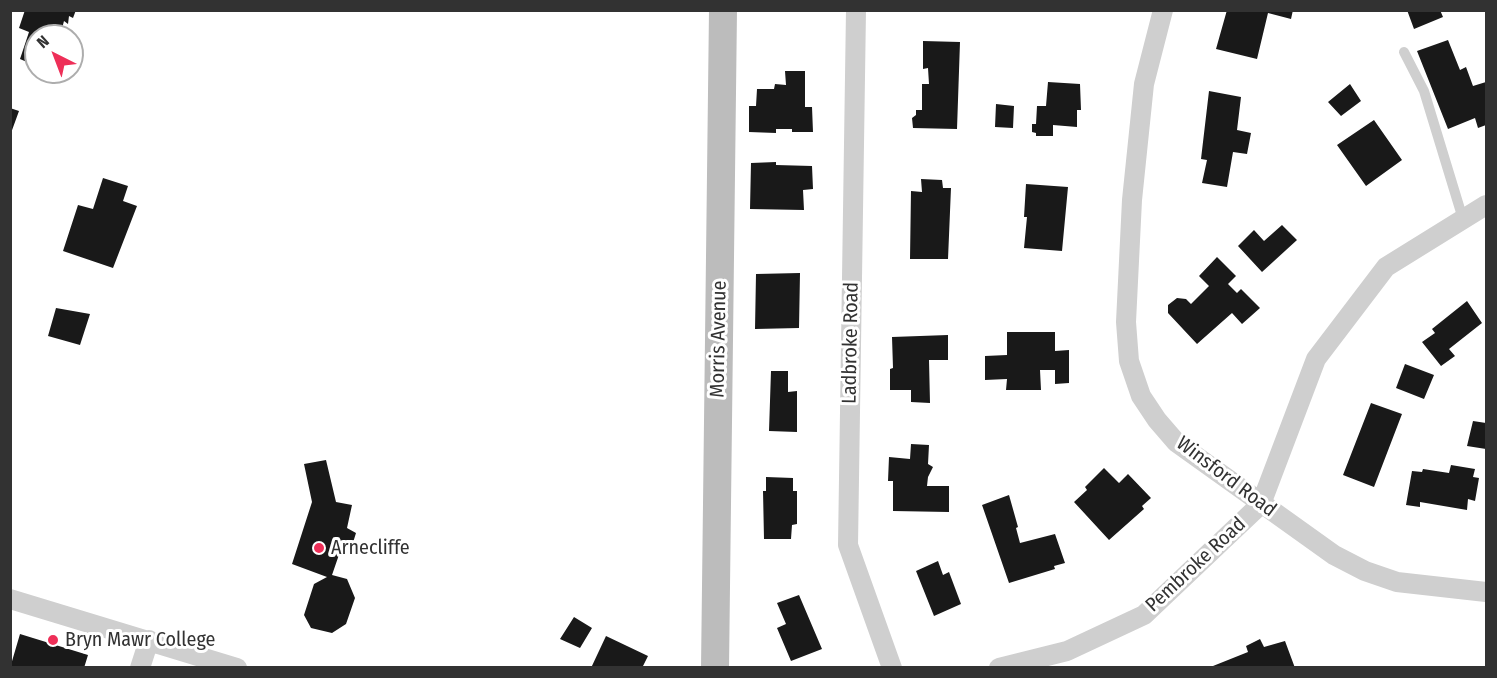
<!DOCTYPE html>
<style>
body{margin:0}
#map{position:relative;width:1497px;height:678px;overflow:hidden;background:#fff;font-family:"Fira Sans Condensed",sans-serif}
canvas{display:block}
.frame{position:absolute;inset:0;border:12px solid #323232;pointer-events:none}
.north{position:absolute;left:24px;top:24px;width:60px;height:60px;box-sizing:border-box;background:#fff;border:2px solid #adadad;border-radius:50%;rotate:318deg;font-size:16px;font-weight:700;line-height:24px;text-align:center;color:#323232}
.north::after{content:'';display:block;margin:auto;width:21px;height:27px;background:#ee2f58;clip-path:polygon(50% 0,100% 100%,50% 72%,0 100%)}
</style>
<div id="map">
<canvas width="1497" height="678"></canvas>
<div class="frame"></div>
<div class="north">N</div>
</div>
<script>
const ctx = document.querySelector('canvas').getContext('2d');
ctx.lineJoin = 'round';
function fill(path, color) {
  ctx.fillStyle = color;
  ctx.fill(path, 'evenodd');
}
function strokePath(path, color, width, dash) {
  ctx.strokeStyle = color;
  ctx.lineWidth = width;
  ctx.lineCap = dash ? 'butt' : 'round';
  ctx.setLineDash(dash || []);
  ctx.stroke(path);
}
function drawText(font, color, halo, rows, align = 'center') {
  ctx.font = font + ' "Fira Sans Condensed",sans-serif';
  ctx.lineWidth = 6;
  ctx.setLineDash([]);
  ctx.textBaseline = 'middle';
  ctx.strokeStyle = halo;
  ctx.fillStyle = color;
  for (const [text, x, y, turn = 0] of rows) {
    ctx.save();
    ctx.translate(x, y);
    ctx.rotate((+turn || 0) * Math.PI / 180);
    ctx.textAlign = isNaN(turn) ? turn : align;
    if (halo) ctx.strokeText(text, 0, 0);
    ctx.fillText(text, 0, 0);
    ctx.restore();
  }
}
const building = new Path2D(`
 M25,10H76L73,18L69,16L68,24L64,21L60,36H36V66L20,59L29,32L19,28Z
 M1227,10H1293L1291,19L1268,13L1257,59L1216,49Z
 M1407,10H1440L1443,17L1414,29Z
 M1448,40L1460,70L1466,67L1473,86L1486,82V125L1478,128L1475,118L1448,129L1417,51Z
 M923,41L960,42L957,129L913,128L912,118L916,115V110H922V84H929L928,68L923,69Z
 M785,71H805V107H812L813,132H792V129H776V133L749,132V106H756L757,89H774L775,84L786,85Z
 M1048,82L1080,84L1081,110H1077V127L1053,125V136H1036V133L1032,132V124H1036L1037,106H1046Z
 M1350,84L1361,101L1341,116L1328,102Z
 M1209,91L1241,97L1237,130L1251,133L1247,154L1233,152L1227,187L1202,183L1207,160L1201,159Z
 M996,104L1014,106L1013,128L995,127Z
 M10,108L19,111L11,133H10Z
 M1374,120L1402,160L1366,186L1337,145Z
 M776,162V165L812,166L813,189L803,190L804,210L750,209L751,163Z
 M103,178L128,186L123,201L137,206L113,268L63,251L78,205L93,209Z
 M921,179L942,180L943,188H951L948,259H910L911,191L922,192Z
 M1026,184L1068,187L1062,251L1024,248L1027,217H1024Z
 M1282,225L1297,240L1262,272L1238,246L1254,230L1264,241Z
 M1217,257L1236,276L1228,284L1237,293L1241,289L1260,308L1242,324L1232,313L1197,344L1168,313V305L1177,298L1186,299L1191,304L1209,286L1199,276Z
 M800,273L799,328L755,329L756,274Z
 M1467,301L1482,323L1449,349L1455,356L1441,366L1422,342L1435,333L1432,329Z
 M56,308L90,314L80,345L48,336Z
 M1007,332H1055V351L1069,350V383L1055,384V370H1040L1041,390H1006L1007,379L985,380V356L1007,355Z
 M948,335V360H929L930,403L911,402V390H890V369L893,368L892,337Z
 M1405,364L1434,375L1424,399L1396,388Z
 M771,371H788V392L797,391V432L769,431Z
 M1371,403L1402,414L1374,487L1343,475Z
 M1473,421L1486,423V449L1467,446Z
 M911,444L929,445L928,464L933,467L928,477L927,486H949V512L893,511V481H888L889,457L910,459Z
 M326,460L336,502L352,505L347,528L356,533L351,549L342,546L332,575L347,579L355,598L346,624L332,633L311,628L304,615L314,584L327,577L292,564L312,502L304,464Z
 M1451,465L1475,469L1473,477L1479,478L1475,501L1468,499L1467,510L1420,502V507L1406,505L1412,471L1422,472L1423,469L1449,473Z
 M1104,468L1119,483L1128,474L1151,498L1142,506L1144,509L1109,540L1074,502L1087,490L1085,487Z
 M766,477L793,478V491H797V524L792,525L791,539H764L763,491H766Z
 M1009,495L1018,527L1016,528L1020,543L1055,534L1065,563L1054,566L1055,569L1009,583L982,505Z
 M938,561L943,575L949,572L961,604L934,616L916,571Z
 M799,595L822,649L791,661L777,628L786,624L777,603Z
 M574,617L592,628L580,648L560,639Z
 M20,634L88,655L84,668H10Z
 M606,636L648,656L642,668H591Z
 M1260,639L1264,647L1285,641L1295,668H1208L1248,652L1246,646Z`);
const lane = new Path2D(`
 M1404,52L1424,91L1463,219`);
const street = new Path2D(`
 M856,10L848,545L892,668
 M1163,10L1144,84L1132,200L1126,322L1129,361L1141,396L1157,420L1176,442L1334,555L1365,571L1397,582L1486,592
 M10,599L237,668
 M140,668L149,640
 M999,668L1067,651L1144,615L1261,504L1316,359L1386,267L1486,205`);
const secondary = new Path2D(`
 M715,668L723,10`);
const markers = [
 [319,548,6,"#ee2f58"],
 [53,640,6,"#ee2f58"]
];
const streetNames = [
 ["Morris Avenue",719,339,-89],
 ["Ladbroke Road",851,343,-89],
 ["Winsford Road",1226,477,37],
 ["Pembroke Road",1196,565,-43]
];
const poiNames = [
 ["Arnecliffe",331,548],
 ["Bryn Mawr College",65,640]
];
fill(building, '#191919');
strokePath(lane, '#cfcfcf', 10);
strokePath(street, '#cfcfcf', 20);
strokePath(secondary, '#bcbcbc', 28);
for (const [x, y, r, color] of markers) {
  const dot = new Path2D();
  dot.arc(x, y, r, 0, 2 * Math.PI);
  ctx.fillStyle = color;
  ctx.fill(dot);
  strokePath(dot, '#fff', 2);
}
drawText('20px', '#323232', '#fff', streetNames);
drawText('20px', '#323232', '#fff', poiNames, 'left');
</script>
